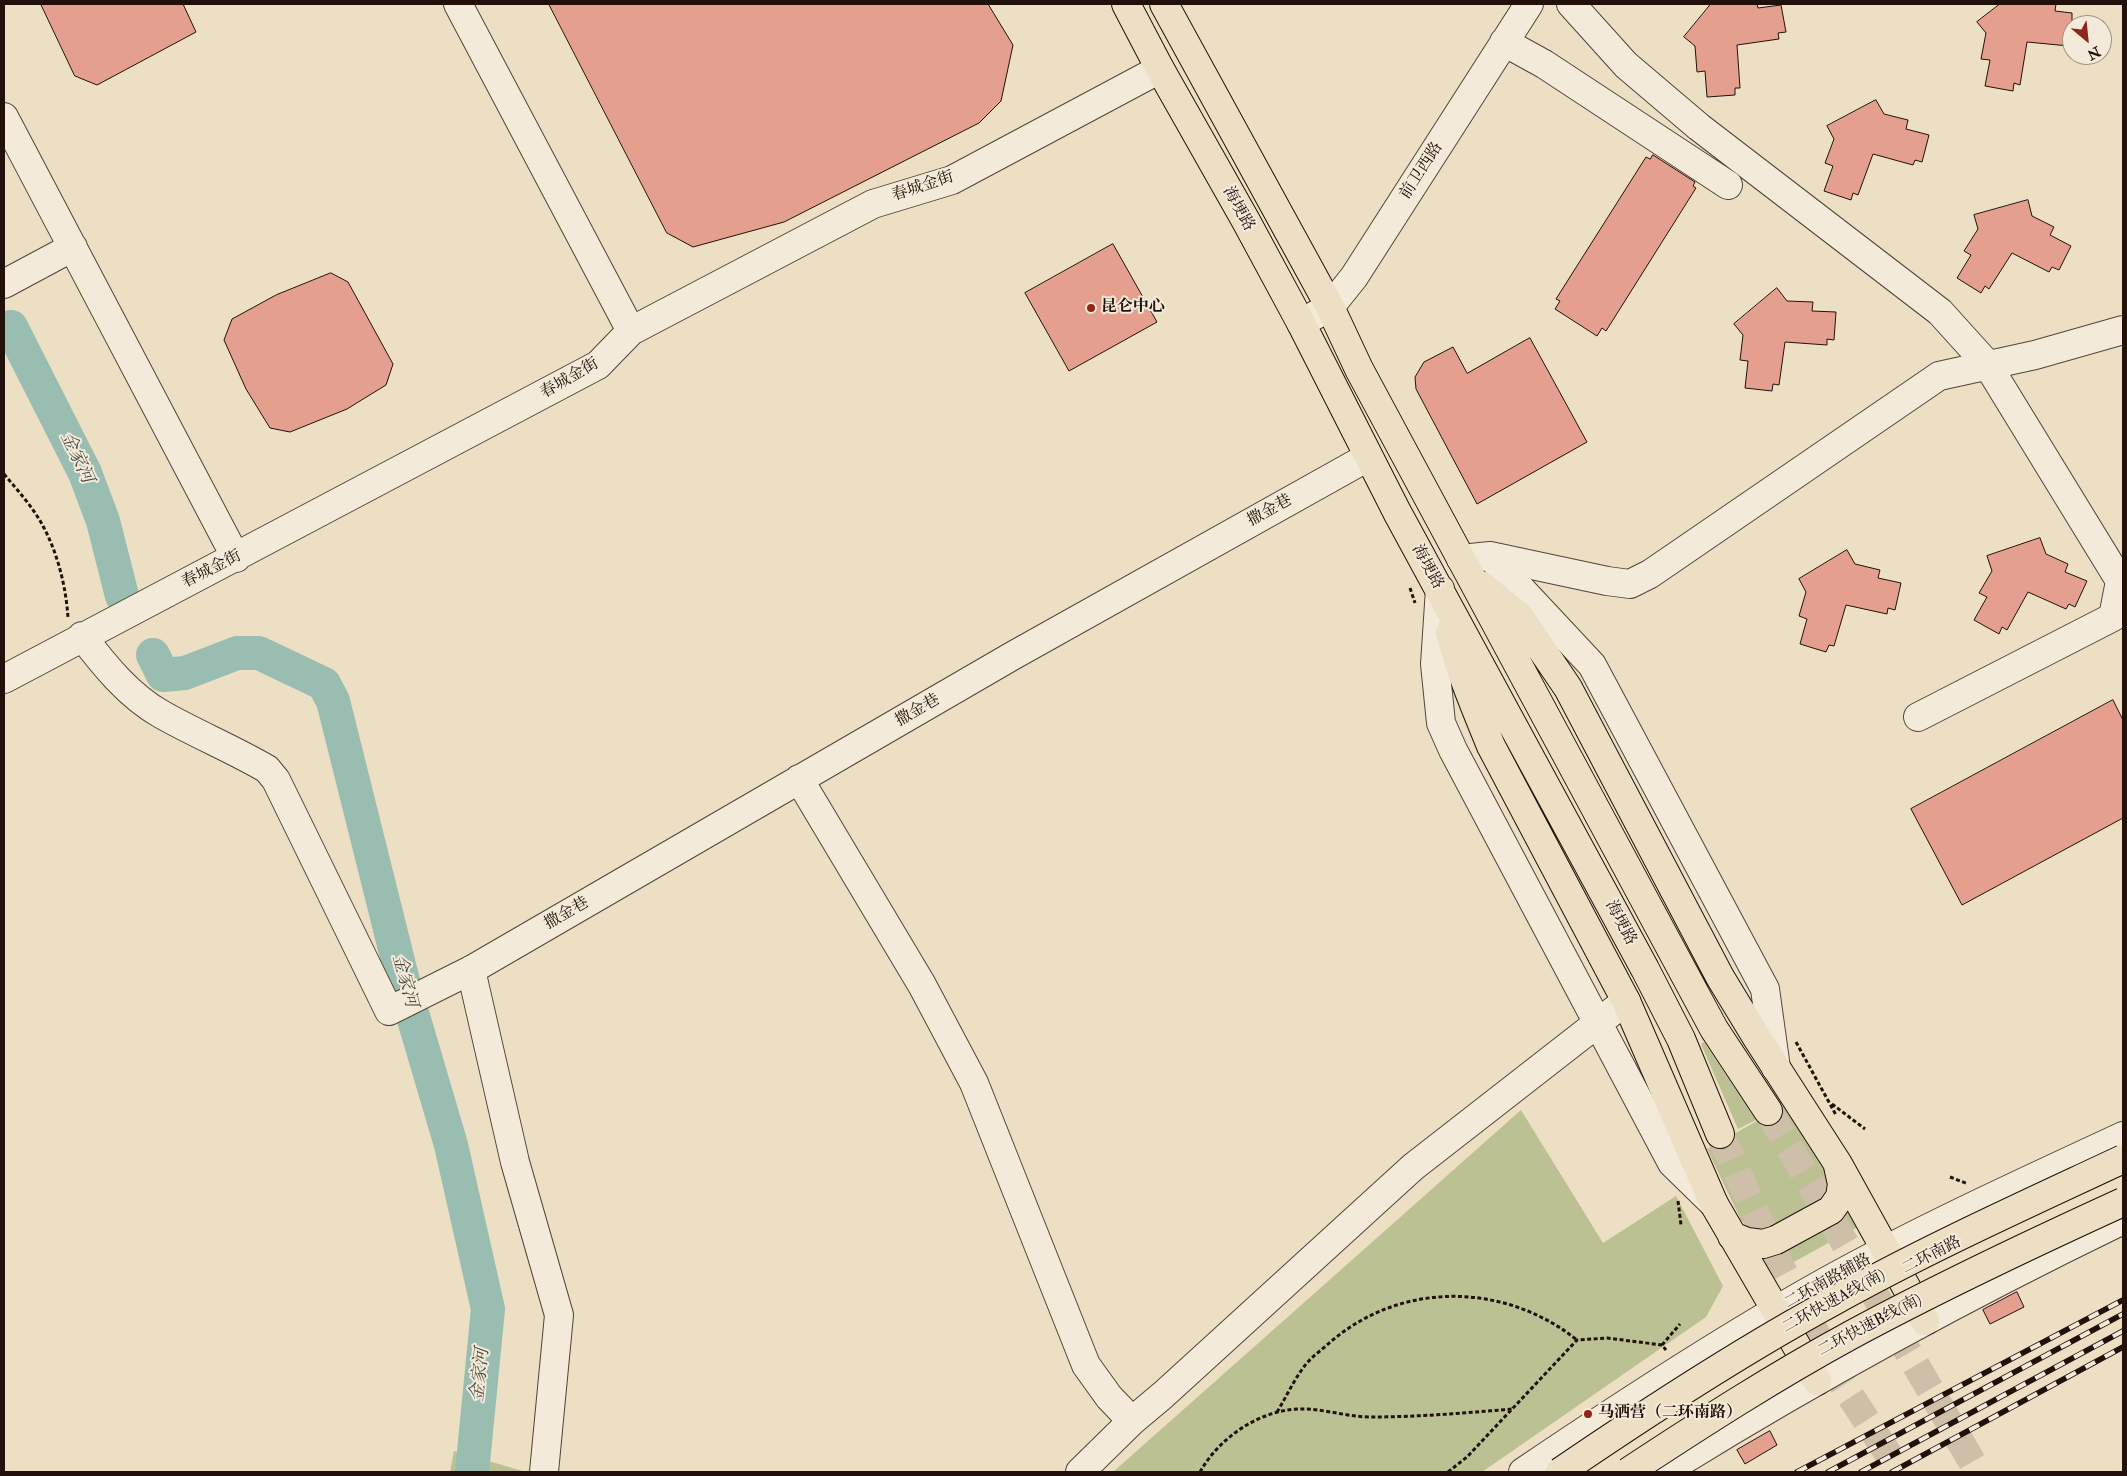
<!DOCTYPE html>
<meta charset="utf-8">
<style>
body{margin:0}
#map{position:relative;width:2127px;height:1476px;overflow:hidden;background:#ecdfc4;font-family:"IM FELL Double Pica",serif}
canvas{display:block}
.frame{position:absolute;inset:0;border:5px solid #22110b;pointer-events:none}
.north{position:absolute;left:2062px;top:15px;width:50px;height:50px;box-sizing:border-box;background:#f3ead9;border:1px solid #9f9387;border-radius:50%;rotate:152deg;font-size:14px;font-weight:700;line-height:20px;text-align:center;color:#22110b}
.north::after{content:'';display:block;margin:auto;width:18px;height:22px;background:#8f2418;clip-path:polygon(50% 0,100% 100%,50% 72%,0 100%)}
</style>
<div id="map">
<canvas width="2127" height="1476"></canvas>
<div class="frame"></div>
<div class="north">N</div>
</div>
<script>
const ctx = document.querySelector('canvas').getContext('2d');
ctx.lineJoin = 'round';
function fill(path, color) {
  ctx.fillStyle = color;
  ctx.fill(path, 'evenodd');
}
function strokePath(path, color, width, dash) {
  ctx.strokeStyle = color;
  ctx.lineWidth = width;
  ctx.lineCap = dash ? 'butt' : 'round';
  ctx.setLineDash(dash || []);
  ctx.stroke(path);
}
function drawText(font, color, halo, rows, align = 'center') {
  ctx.font = font + ' "IM FELL Double Pica","Noto Serif SC",serif';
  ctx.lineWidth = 4;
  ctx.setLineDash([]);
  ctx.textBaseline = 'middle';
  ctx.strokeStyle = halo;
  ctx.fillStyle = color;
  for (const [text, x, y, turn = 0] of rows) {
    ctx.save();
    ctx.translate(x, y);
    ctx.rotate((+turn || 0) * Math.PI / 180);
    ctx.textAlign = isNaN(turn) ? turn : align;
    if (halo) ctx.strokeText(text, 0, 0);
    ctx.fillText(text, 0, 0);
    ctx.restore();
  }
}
const green = new Path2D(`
 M1704,1042L1756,1120L1738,1129L1701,1044Z
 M1791,1102L1834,1178V1193L1766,1234L1751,1230L1741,1220L1707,1149Z
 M1521,1110L1603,1243L1676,1196L1723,1286L1706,1317L1482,1472H1113Z
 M1846,1203L1863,1224L1772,1274L1760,1252Z
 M454,1451L526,1472H450Z`);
const river = new Path2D(`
 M11,327L85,473L103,521L122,596
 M153,655L163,675L185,673L237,653H259L324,684L333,701L405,989L451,1145L488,1309L472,1472`);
const building = new Path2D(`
 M41,4H183L196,32L97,85L75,76Z
 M549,4H988L1013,45L1001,101L979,123L784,222L693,247L667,233Z
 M1711,4H1757L1758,8L1781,5L1786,32L1778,33L1779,39L1737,45L1740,88H1735V95L1707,97L1705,71L1697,72L1695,46L1684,37Z
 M2000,4H2056L2055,11L2072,13V41L2069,40V46L2027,42L2020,85L2014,83L2013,91L1985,86L1990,60L1981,59L1986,33L1977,22Z
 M1876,100L1884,114L1908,120L1906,129L1929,135L1922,162L1915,160L1913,165L1873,154L1858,195L1853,193L1851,200L1824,191L1833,166L1825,163L1834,139L1827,126Z
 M1653,155L1695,182L1693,186L1696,188L1606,331L1602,328L1597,336L1555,309L1560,301L1556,299L1646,157L1650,159Z
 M2028,200L2032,216L2054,227L2050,235L2071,246L2059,270L2052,267L2049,272L2012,253L1989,289L1985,286L1981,293L1957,278L1971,255L1964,251L1978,229L1974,215Z
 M1113,244L1157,322L1069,371L1025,293Z
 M331,273L348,282L393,364L386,385L347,409L290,432L270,428L246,389L224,340L232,319L276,295Z
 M1777,288L1787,301L1813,302L1812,311L1836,312L1834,340L1827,339V345L1785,342L1779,385L1773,384L1772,391L1745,388L1748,361L1740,360L1743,335L1734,324Z
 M1530,338L1587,442L1477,504L1416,389L1415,377L1424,362L1453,347L1467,373Z
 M2040,538L2046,554L2068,564L2065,572L2087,581L2075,607L2069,604L2066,609L2028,592L2007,630L2002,627L1999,634L1974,620L1987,597L1979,593L1992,571L1987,556Z
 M1847,550L1855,564L1880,570L1878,578L1901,583L1895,610L1888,608L1887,614L1846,605L1834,646L1829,645L1826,652L1800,644L1807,619L1799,616L1806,592L1799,579Z
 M2113,700L2123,720V818L1962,905L1911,809Z
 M2017,1292L2024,1307L1990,1324L1983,1310Z
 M1770,1431L1777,1445L1745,1464L1737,1450Z`);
const majorTunnel = new Path2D(`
 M1768,1111L1978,1472
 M1720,1134L1776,1258L1842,1383L1900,1472`);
const path = new Path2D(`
 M4,474C18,491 33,507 43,526C58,554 66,587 68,618
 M1410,588L1415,603
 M1796,1042L1836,1115
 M1832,1104L1865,1129
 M1950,1177L1968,1184
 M1678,1201L1681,1225
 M1662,1345L1680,1324
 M1277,1412C1287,1396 1295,1377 1307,1363C1312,1357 1320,1351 1327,1345C1398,1281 1503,1281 1577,1340
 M1200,1472C1220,1436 1264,1407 1306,1409C1328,1410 1349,1417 1371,1417C1418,1417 1465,1413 1512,1409
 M1448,1472L1467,1457L1577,1340L1607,1338L1662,1345L1666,1350`);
const minor = new Path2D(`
 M458,4L631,331
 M1571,4L1626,65L1699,127L1940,312L1987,364L2120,581L2113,617L1918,717
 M1504,42L1544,64L1728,185
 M4,117L236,558
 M4,284L73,247
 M1301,323L1330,307L1354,277L1529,4
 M1490,556L1592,665L1765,989L1776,1068
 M1461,559L1490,556L1607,581L1630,584L1650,574L1939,376L2035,355L2123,330
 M1440,589L1435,664L1441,723L1453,750L1672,1163L1714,1204
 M82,636C104,665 129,696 161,714C196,734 233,749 267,769L276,780L389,1011L471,970L1014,655L1368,457
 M4,679L598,365L631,331L873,204L952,180L1160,69
 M799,779L922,985L974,1083L1086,1365L1109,1397L1132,1421
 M471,970L515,1162L559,1315L544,1472
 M1080,1472L1132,1421L1163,1395L1413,1167L1626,1001
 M1523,1472C1622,1405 1723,1339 1827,1281C1923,1228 2024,1182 2123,1136
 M1664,1472C1812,1380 1966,1296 2123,1220`);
const major = new Path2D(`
 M1126,4L1160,69L1246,221L1301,323L1397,512L1645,969L1681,1039L1720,1134
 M1164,4L1330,307L1359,369L1714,1029L1768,1111
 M1481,585L1519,616L1568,688L1720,977L1757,1038L1838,1164L1925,1321
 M1450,632C1460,672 1476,709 1491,746L1626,1001L1714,1204L1817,1381
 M1732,1236L1747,1242L1763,1244L1776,1240L1831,1210L1840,1197L1842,1184L1838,1166`);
const rail = new Path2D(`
 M1797,1472L2123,1300
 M1828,1472L2123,1314
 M1861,1472L2123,1331
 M1892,1472L2123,1347`);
const highwayBridge = new Path2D(`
 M1560,1472C1648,1412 1738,1353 1832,1302C1927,1249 2025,1205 2123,1159
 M1628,1472C1701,1424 1774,1377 1851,1335C1940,1287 2031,1244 2123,1202`);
const markers = [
 [1091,308,5,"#8f2418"],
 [1588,1414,5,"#8f2418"]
];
const streetNames = [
 ["前卫西路",1422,171,-57],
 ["春城金街",923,187,-18],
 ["海埂路",1238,209,61],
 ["春城金街",570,379,-30],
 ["撒金巷",1270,511,-29],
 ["海埂路",1427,567,61],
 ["春城金街",212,570,-27],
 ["撒金巷",918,711,-30],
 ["撒金巷",567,914,-30],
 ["海埂路",1620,923,62],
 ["二环南路",1932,1256,-27],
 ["二环南路辅路",1828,1282,-29],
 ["二环快速A线(南)",1834,1302,-29],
 ["二环快速B线(南)",1870,1326,-28]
];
const poiNames = [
 ["昆仑中心",1101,308],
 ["马洒营（二环南路）",1598,1414]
];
const waterNames = [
 ["金家河",76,458,65],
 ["金家河",404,981,75],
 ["金家河",481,1375,-84]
];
fill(green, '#bbc192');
strokePath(river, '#99bdb1', 34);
fill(building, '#e49f8e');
strokePath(building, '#22110b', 1);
strokePath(majorTunnel, '#cec0a8', 28, [28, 14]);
strokePath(minor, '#544439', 30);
strokePath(major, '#22110b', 30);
strokePath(path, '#22110b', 3, [4, 2.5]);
strokePath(minor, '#f3ead9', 28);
strokePath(major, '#ecdfc4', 28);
strokePath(rail, '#22110b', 5.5);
strokePath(rail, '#f3ead9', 4, [11]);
strokePath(highwayBridge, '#22110b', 30, []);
strokePath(highwayBridge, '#ecdfc4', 28);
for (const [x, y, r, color] of markers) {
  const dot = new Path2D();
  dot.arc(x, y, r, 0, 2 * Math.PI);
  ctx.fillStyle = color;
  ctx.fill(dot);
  strokePath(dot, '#f3ead9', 2);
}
drawText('16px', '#22110b', '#f3ead9', streetNames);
drawText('bold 16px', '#22110b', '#f3ead9', poiNames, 'left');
drawText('italic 18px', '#4c4d45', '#f3ead9', waterNames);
</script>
